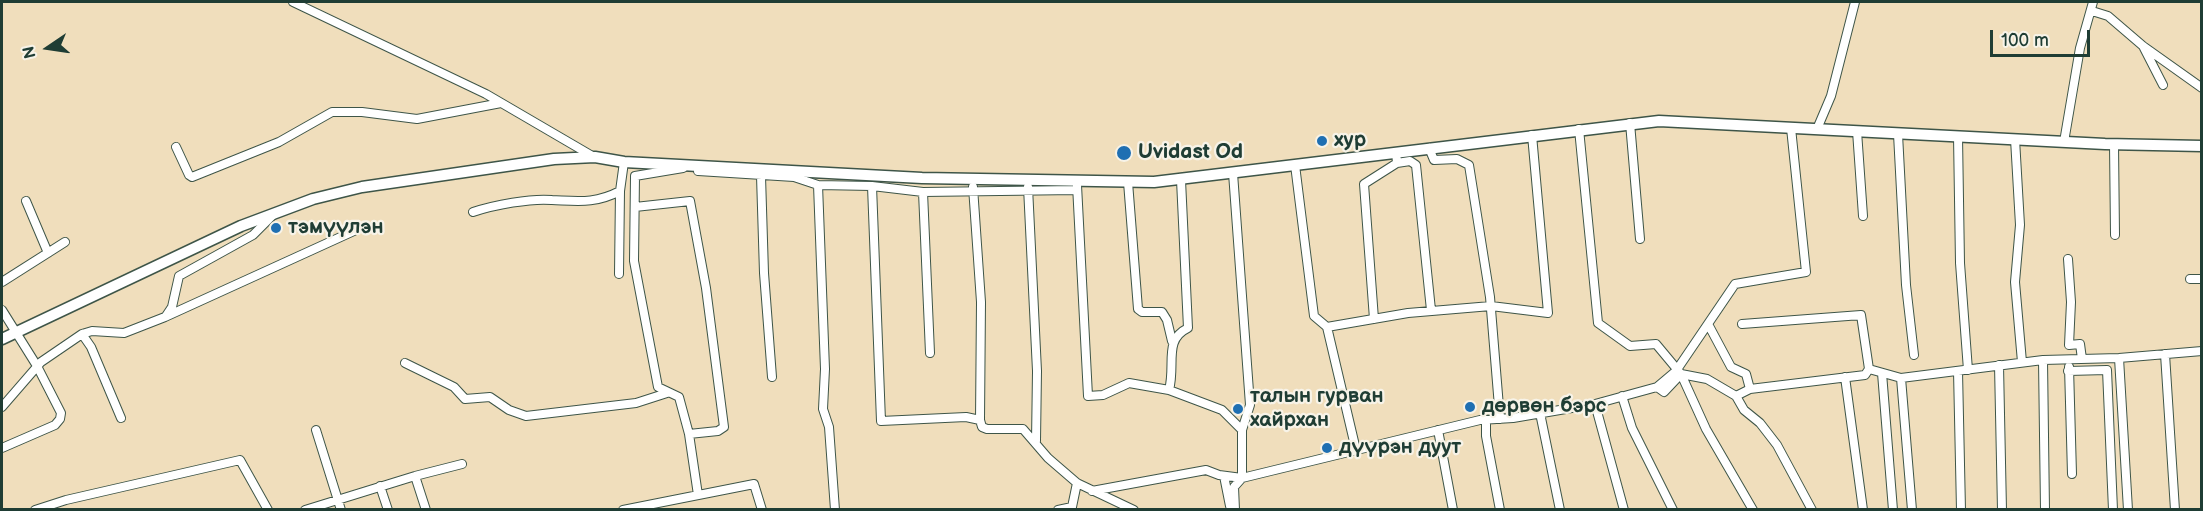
<!DOCTYPE html>
<meta charset="utf-8">
<style>
body{margin:0}
#map{position:relative;width:2203px;height:511px;overflow:hidden;background:#f0debc;font-family:"Balsamiq Sans",sans-serif}
canvas{display:block}
.frame{position:absolute;inset:0;border:3px solid #1f3d34;pointer-events:none}
.north{position:absolute;left:18px;top:18px;width:60px;height:60px;-webkit-text-stroke:4px #f7f3e8;paint-order:stroke;rotate:257deg;font-size:16px;font-weight:700;line-height:24px;text-align:center;color:#1f3d34}
.north::after{content:'';display:block;margin:auto;width:21px;height:27px;background:#1f3d34;clip-path:polygon(50% 0,100% 100%,50% 72%,0 100%)}
.scale{position:absolute;left:1990px;top:30px;width:100px;height:27px;box-sizing:border-box;border:3px solid #1f3d34;border-top:0;padding-left:8px;font-size:18px;line-height:21px;white-space:nowrap;color:#1f3d34;-webkit-text-stroke:4px #f7f3e8;paint-order:stroke}
</style>
<div id="map">
<canvas width="2203" height="511"></canvas>
<div class="frame"></div>
<div class="north">N</div>
<div class="scale">100 m</div>
</div>
<script>
const ctx = document.querySelector('canvas').getContext('2d');
ctx.lineJoin = 'round';
function strokePath(path, color, width, dash) {
  ctx.strokeStyle = color;
  ctx.lineWidth = width;
  ctx.lineCap = dash ? 'butt' : 'round';
  ctx.setLineDash(dash || []);
  ctx.stroke(path);
}
function drawText(font, color, halo, rows, align = 'center') {
  ctx.font = font + ' "Balsamiq Sans",sans-serif';
  ctx.lineWidth = 4.5;
  ctx.setLineDash([]);
  ctx.textBaseline = 'middle';
  ctx.strokeStyle = halo;
  ctx.fillStyle = color;
  for (const [text, x, y, turn = 0] of rows) {
    ctx.save();
    ctx.translate(x, y);
    ctx.rotate((+turn || 0) * Math.PI / 180);
    ctx.textAlign = isNaN(turn) ? turn : align;
    if (halo) ctx.strokeText(text, 0, 0);
    ctx.fillText(text, 0, 0);
    ctx.restore();
  }
}
const minor = new Path2D(`
 M293,2L486,94L594,157
 M2092,11L2108,16L2143,46L2202,88
 M2144,48L2163,85
 M1630,123L1640,239
 M1579,129L1598,323L1630,346L1656,344L1681,374L1707,379L1736,396L1744,410L1760,423L1777,445L1812,510
 M1817,129L1831,96L1855,2
 M1857,131L1863,216
 M1898,134L1906,285L1914,355
 M1958,136L1960,263L1968,370
 M2015,139L2020,225L2015,282L2022,362
 M2064,142L2080,48L2093,2
 M2114,144L2115,235
 M176,147L189,175L192,177L279,142L332,112H362L417,119L501,103
 M1429,148L1434,160L1457,159L1469,165L1490,297L1500,419
 M1397,163L1410,161L1416,165L1431,310
 M1295,165L1314,316L1327,327
 M698,171L794,177L818,185L872,186L923,192L1077,190
 M1233,173L1250,405L1242,430
 M761,176L764,273L772,377
 M1128,182L1138,309L1142,312H1162L1167,320L1172,341
 M818,185L825,369L823,409L829,427L835,510
 M1077,185L1088,396L1103,395L1129,383L1169,390L1222,410L1242,430V478L1234,487L1235,510
 M872,186L881,421L966,417L980,420L982,427L987,429H1023L1048,458L1077,483L1134,510
 M973,187L981,302L980,420
 M1028,187L1037,371L1036,441
 M923,192L930,353
 M26,201L48,253
 M635,207L690,201L706,288L724,427L718,431L689,434L679,397L658,387L634,261L635,176L683,168
 M473,212C494,205 531,198 552,200C578,201 595,204 620,191L624,162
 M2068,259L2071,302L2069,345L2080,344L2082,359
 M619,274L620,191
 M2190,279H2202
 M2,282L65,242
 M2,310L37,366L61,413L60,419L55,425L2,448
 M166,316L172,307L179,276L253,235L273,215
 M1374,319L1364,184L1397,163L1396,152
 M1708,324L1731,367L1746,374L1750,389
 M1742,324L1861,315L1869,369L1901,378L2043,360L2119,358L2202,351
 M82,334L91,347L121,418
 M2165,354L2175,510
 M2119,358L2128,510
 M2043,360L2045,510
 M405,363L454,387L465,399L490,397L509,410L526,416L636,403L667,393
 M1999,365L2002,510
 M2069,367L2072,474
 M1958,371L1961,510
 M2068,371L2107,370L2113,510
 M1882,373L1893,510
 M1845,377L1863,510
 M1901,378L1912,510
 M1657,387L1664,392L1681,374L1706,429L1753,510
 M1169,390C1176,364 1163,340 1188,328L1181,180
 M1622,396L1632,428L1673,510
 M1736,396L1750,389L1865,375L1869,369
 M1595,404L1624,510
 M2,407L41,362L82,334L92,331L124,333L165,317L356,230
 M1540,413L1560,510
 M1486,420V436L1500,510
 M316,430L341,510
 M1438,430L1453,510
 M689,434L698,495
 M1356,450L1327,327L1408,313L1491,306L1548,313L1532,135
 M415,476L426,510
 M1224,476L1230,506
 M380,486L388,510
 M1092,491L1206,470L1219,475L1242,478L1480,420L1513,418L1595,404L1657,387L1676,371L1735,284L1806,272L1791,128
 M35,510L66,500L240,460L268,510
 M305,510L415,476L462,464
 M623,510L754,484L762,510
 M1058,510L1072,507L1077,483`);
const major = new Path2D(`
 M2,339L241,226L313,199L362,187L554,159L595,157L624,162L922,178L1154,182L1659,121L2105,144L2202,146`);
const markers = [
 [1322,141,6,"#1f6fb2"],
 [1124,153,8,"#1f6fb2"],
 [276,228,6,"#1f6fb2"],
 [1470,407,6,"#1f6fb2"],
 [1238,409,6,"#1f6fb2"],
 [1327,448,6,"#1f6fb2"]
];
const poiNames = [
 ["хур",1334,141],
 ["Uvidast Od",1138,153],
 ["тэмүүлэн",288,228],
 ["талын гурван",1250,397],
 ["хайрхан",1250,421],
 ["дөрвөн бэрс",1482,407],
 ["дүүрэн дуут",1339,448]
];
strokePath(minor, '#3e5548', 10);
strokePath(major, '#3e5548', 13);
strokePath(minor, '#fff', 8);
strokePath(major, '#fff', 10);
for (const [x, y, r, color] of markers) {
  const dot = new Path2D();
  dot.arc(x, y, r, 0, 2 * Math.PI);
  ctx.fillStyle = color;
  ctx.fill(dot);
  strokePath(dot, '#f7f3e8', 2);
}
drawText('bold 21px', '#1f3d34', '#f7f3e8', poiNames, 'left');
</script>
